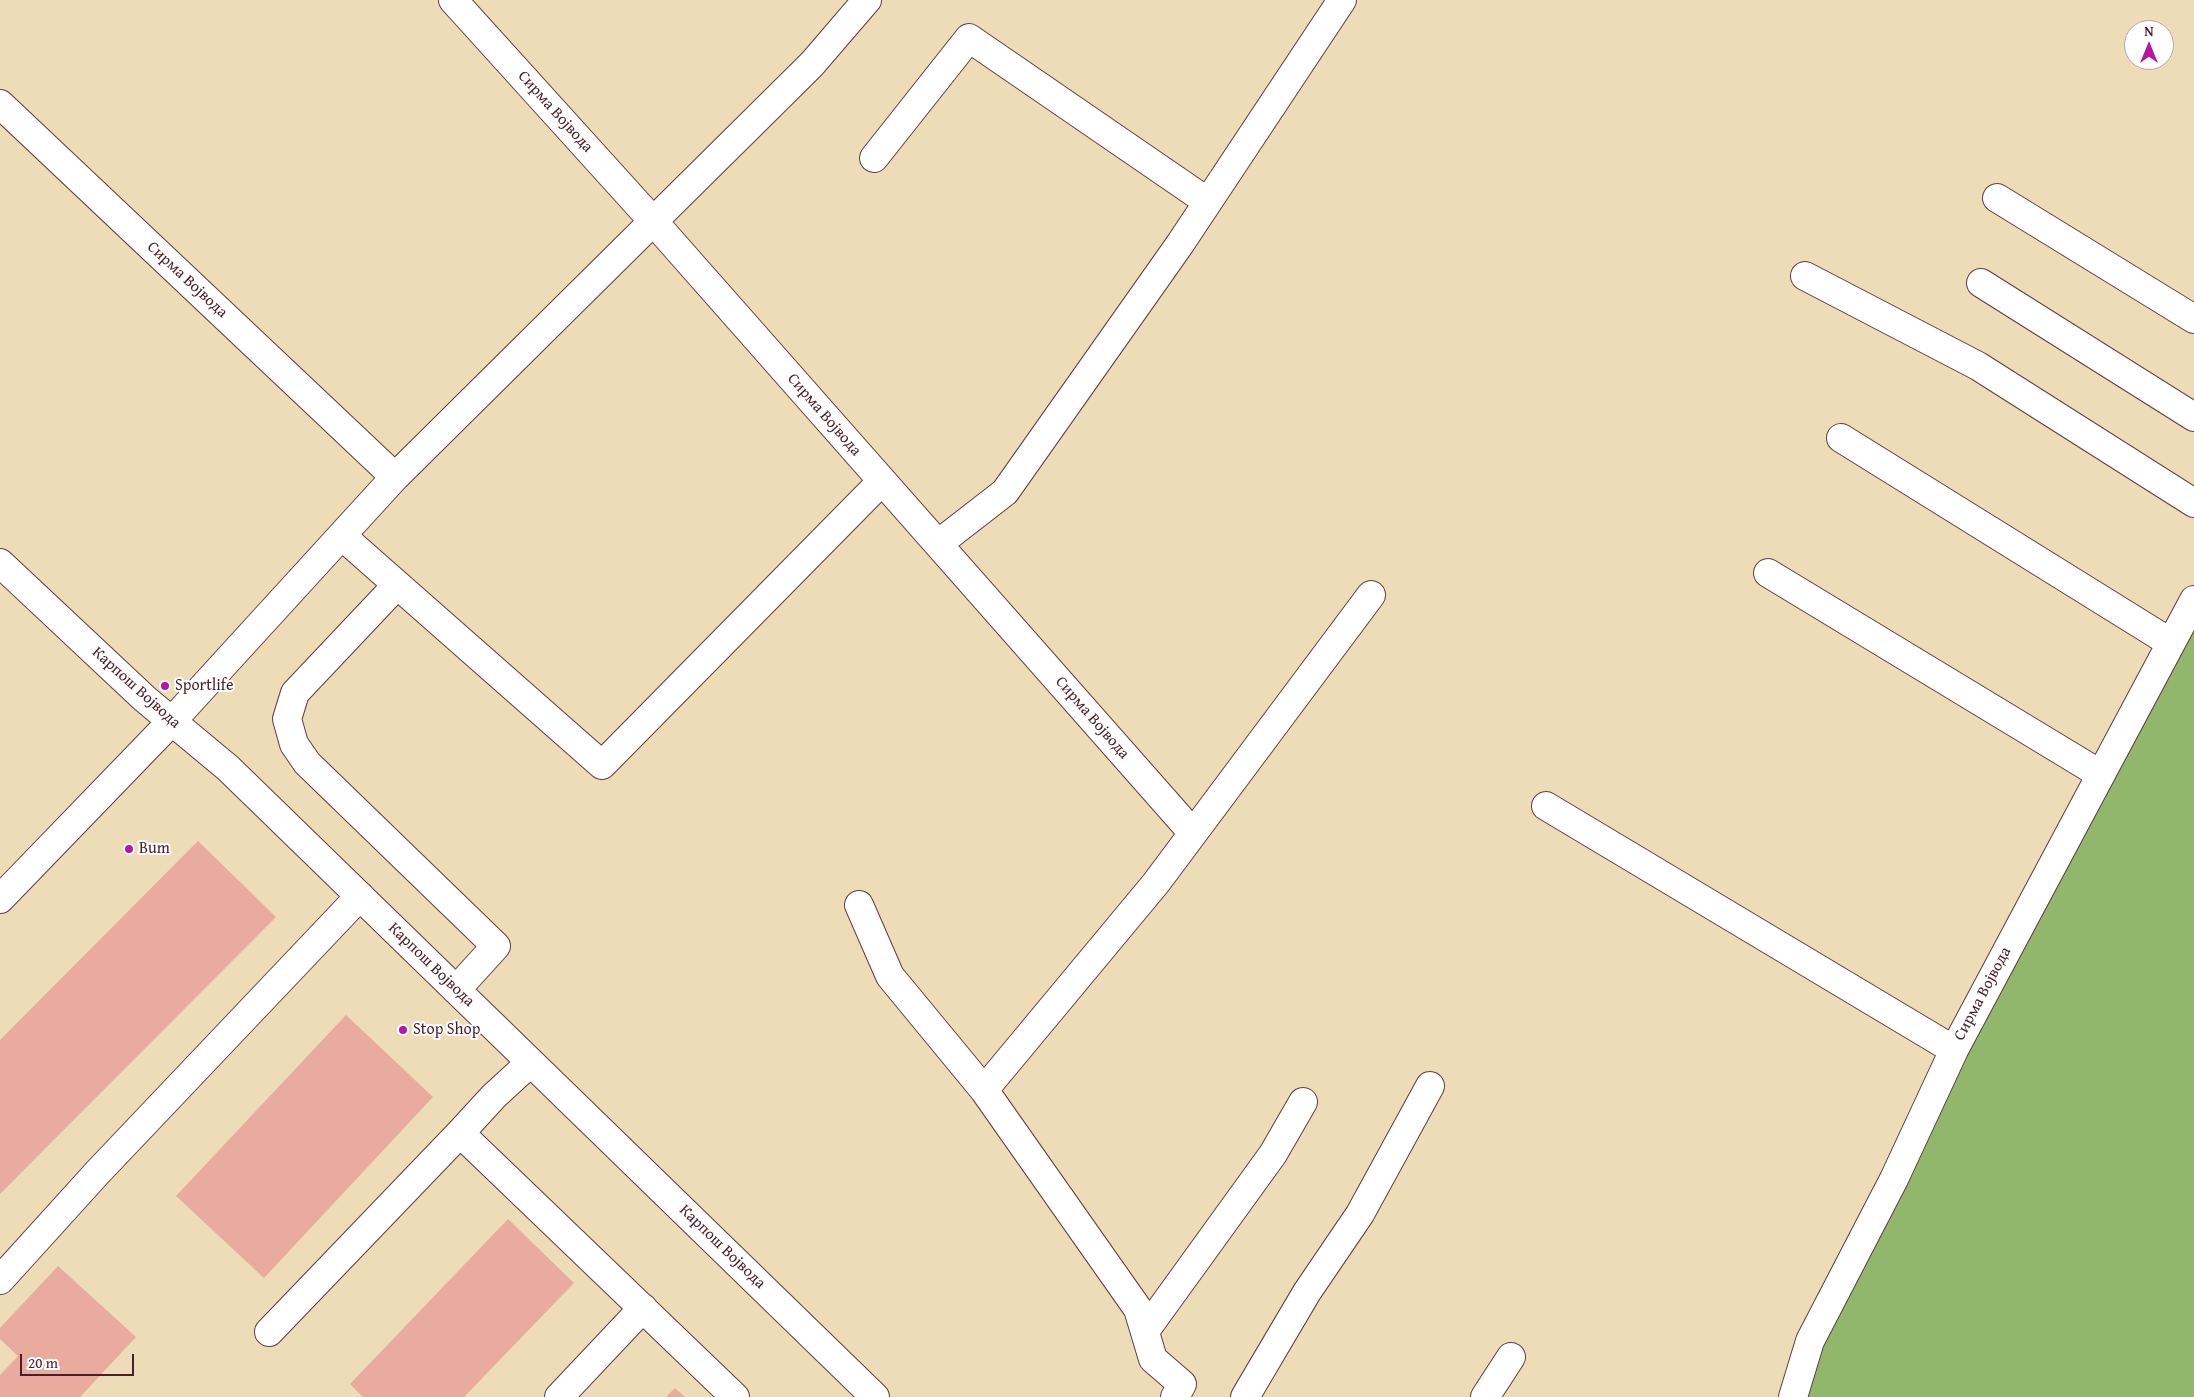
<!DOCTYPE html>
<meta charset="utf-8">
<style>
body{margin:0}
#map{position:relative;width:2194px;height:1397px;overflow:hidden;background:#eedcb9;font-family:"Gentium Book Plus",serif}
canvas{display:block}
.north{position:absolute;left:2124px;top:20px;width:50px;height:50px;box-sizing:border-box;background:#fff;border:1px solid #b7a5aa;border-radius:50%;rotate:0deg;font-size:14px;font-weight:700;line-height:20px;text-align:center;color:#4a1f2b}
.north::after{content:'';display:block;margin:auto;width:18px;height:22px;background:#b5179e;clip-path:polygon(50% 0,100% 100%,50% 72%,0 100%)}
.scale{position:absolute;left:20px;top:1354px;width:114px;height:22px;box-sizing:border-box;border:2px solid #4a1f2b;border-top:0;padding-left:6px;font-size:15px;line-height:18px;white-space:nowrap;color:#4a1f2b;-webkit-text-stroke:4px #fff;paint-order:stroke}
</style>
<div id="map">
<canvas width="2194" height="1397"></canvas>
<div class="north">N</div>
<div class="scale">20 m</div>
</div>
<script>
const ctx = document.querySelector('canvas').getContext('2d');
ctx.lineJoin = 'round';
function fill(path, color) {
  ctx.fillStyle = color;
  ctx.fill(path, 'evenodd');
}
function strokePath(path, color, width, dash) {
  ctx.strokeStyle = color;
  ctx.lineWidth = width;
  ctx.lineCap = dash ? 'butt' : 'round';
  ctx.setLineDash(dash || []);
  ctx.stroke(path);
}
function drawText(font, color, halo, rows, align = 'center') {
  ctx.font = font + ' "Gentium Book Plus",serif';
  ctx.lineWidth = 4;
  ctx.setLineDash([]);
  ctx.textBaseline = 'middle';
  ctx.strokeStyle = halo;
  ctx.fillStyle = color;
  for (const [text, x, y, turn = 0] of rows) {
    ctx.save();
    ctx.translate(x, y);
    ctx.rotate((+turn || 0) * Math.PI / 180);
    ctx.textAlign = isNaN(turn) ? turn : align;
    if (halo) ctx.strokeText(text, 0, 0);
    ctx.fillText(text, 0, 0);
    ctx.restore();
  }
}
const forest = new Path2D(`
 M2194,600V1397H1793Z`);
const building = new Path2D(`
 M198,841L276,917L0,1194V1040Z
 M346,1015L433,1097L264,1278L176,1196Z
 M508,1219L574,1283L464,1397H363L350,1384Z
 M58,1266L136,1337L80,1397H0V1375L18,1356L0,1339V1328Z
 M675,1388L685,1397H666Z`);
const minor = new Path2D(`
 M453,0L653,221L1192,832
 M0,104L395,477
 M874,158L969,38L1208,202
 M1997,198L2194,319
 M1805,276L1978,366L2194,503
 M1981,283L2194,417
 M1841,438L2171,643
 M342,536L602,765L882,481
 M938,544L1005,492L1180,244L1342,0
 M0,563L145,699L228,768L875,1397
 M1768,573L2100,774
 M397,585L295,693L287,719L294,744L307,763L496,946L456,990
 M1546,806L1954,1050
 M0,899L172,721L395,477L812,64L867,0
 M859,905L890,976L984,1090L1138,1309L1153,1359L1182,1384L1175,1397
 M530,1063L494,1096L460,1133L735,1397
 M984,1090L1156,883L1371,595
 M0,1280L97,1173L360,896
 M1145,1331L1273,1154L1303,1102
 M269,1332L460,1133
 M559,1397L643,1308
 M1245,1397L1307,1292L1360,1214L1430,1086
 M1485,1397L1511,1357
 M1793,1397L1810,1341L1894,1179L1954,1050L2194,600`);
const markers = [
 [165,686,5,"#b5179e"],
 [129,849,5,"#b5179e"],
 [403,1030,5,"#b5179e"]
];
const streetNames = [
 ["Сирма Војвода",555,112,48],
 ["Сирма Војвода",187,280,43],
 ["Сирма Војвода",824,415,49],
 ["Карпош Војвода",136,688,42],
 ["Сирма Војвода",1092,718,49],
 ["Карпош Војвода",431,965,44],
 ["Сирма Војвода",1983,994,-62],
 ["Карпош Војвода",722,1247,44]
];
const poiNames = [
 ["Sportlife",175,686],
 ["Bum",139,849],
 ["Stop Shop",413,1030]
];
fill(forest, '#91b76c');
fill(building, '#e8ab9e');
strokePath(minor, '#633b40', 30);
strokePath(minor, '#fff', 28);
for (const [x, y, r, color] of markers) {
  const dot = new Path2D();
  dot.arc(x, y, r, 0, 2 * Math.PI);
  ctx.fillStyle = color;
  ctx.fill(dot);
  strokePath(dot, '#fff', 2);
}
drawText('16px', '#4a1f2b', '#fff', streetNames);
drawText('16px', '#4a1f2b', '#fff', poiNames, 'left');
</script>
